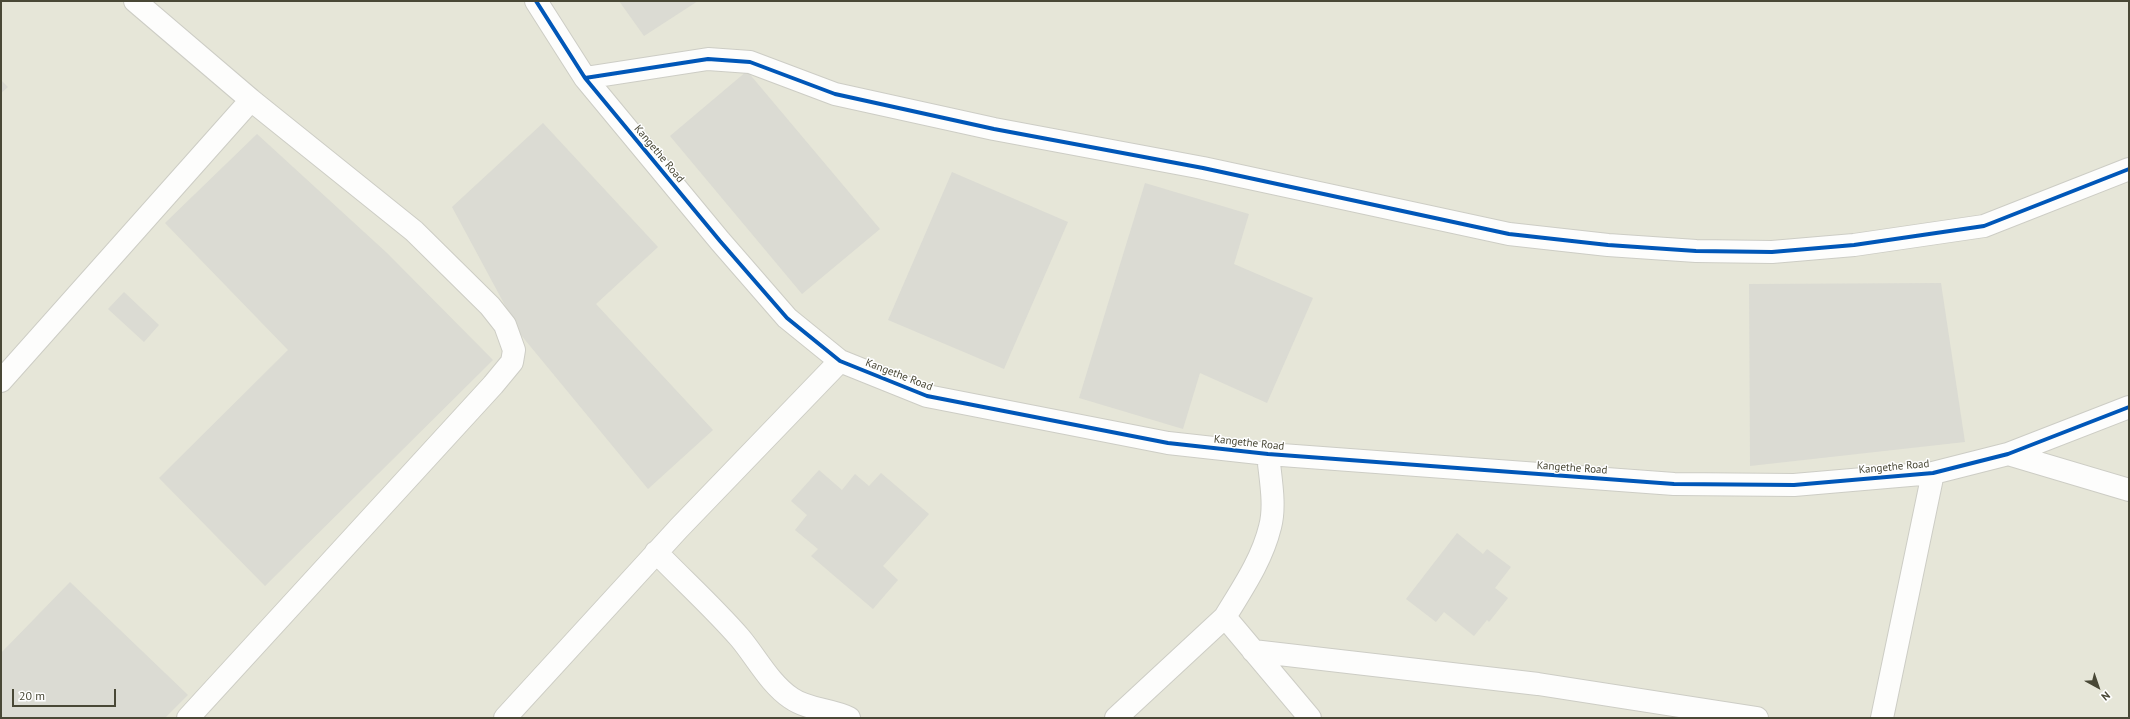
<!DOCTYPE html>
<style>
body{margin:0}
#map{position:relative;width:2130px;height:719px;overflow:hidden;background:#f1f2eb;font-family:"PT Sans",sans-serif}
canvas{display:block}
.frame{position:absolute;inset:0;border:2px solid #494836;pointer-events:none}
.north{position:absolute;left:2078px;top:667px;width:40px;height:40px;-webkit-text-stroke:3px #fff;paint-order:stroke;rotate:140deg;font-size:11px;font-weight:700;line-height:16px;text-align:center;color:#494836}
.north::after{content:'';display:block;margin:auto;width:14px;height:18px;background:#494836;clip-path:polygon(50% 0,100% 100%,50% 72%,0 100%)}
.scale{position:absolute;left:12px;top:689px;width:104px;height:18px;box-sizing:border-box;border:2px solid #494836;border-top:0;padding-left:5px;font-size:12px;line-height:14px;white-space:nowrap;color:#494836;-webkit-text-stroke:3px #fff;paint-order:stroke}
</style>
<div id="map">
<canvas width="2130" height="719"></canvas>
<div class="frame"></div>
<div class="north">N</div>
<div class="scale">20 m</div>
</div>
<script>
const ctx = document.querySelector('canvas').getContext('2d');
ctx.lineJoin = 'round';
function fill(path, color) {
  ctx.fillStyle = color;
  ctx.fill(path, 'evenodd');
}
function strokePath(path, color, width, dash) {
  ctx.strokeStyle = color;
  ctx.lineWidth = width;
  ctx.lineCap = dash ? 'butt' : 'round';
  ctx.setLineDash(dash || []);
  ctx.stroke(path);
}
function drawText(font, color, halo, rows, align = 'center') {
  ctx.font = font + ' "PT Sans",sans-serif';
  ctx.lineWidth = 3;
  ctx.setLineDash([]);
  ctx.textBaseline = 'middle';
  ctx.strokeStyle = halo;
  ctx.fillStyle = color;
  for (const [text, x, y, turn = 0] of rows) {
    ctx.save();
    ctx.translate(x, y);
    ctx.rotate((+turn || 0) * Math.PI / 180);
    ctx.textAlign = isNaN(turn) ? turn : align;
    if (halo) ctx.strokeText(text, 0, 0);
    ctx.fillText(text, 0, 0);
    ctx.restore();
  }
}
const residential = new Path2D(`
 M1,1H2129V718H1Z`);
const building = new Path2D(`
 M619,1H698L644,36Z
 M747,71L880,229L802,294L670,136Z
 M1,80L8,87L1,93Z
 M543,123L658,247L596,304L713,430L648,489L521,335L452,207Z
 M257,134L387,253L493,360L265,586L159,478L288,350L165,223Z
 M952,172L1068,222L1004,369L888,320Z
 M1145,183L1249,214L1234,264L1313,298L1267,403L1200,373L1183,429L1079,398Z
 M1941,283L1965,442L1750,466L1749,284Z
 M124,292L159,325L144,342L108,309Z
 M819,470L842,490L855,474L869,486L881,473L929,514L883,566L898,580L873,609L811,556L818,549L795,530L807,515L791,501Z
 M1457,533L1483,554L1487,549L1511,567L1495,588L1508,598L1489,622L1487,620L1474,636L1444,612L1436,622L1406,599Z
 M70,582L188,695L165,718H1V653Z`);
const minor = new Path2D(`
 M135,1L251,100L414,231L490,306L505,325L514,350L512,362L493,385L188,718
 M536,1L585,78L720,241L787,318L840,361L927,396L1168,443L1268,454L1674,484L1794,485L1933,473L2008,454L2129,407
 M585,78L708,59L750,62L835,94L994,129L1203,168L1509,234L1608,245L1696,251L1772,252L1854,245L1984,226L2129,169
 M1,381L251,100
 M1268,454C1270,477 1276,505 1270,527C1262,560 1242,589 1225,617L1310,718
 M2008,454L2129,490
 M656,552C684,581 714,608 740,638C756,657 770,684 791,698C808,710 831,709 849,718
 M1253,651L1538,684L1757,718
 M505,718L679,528L840,361
 M1116,718L1225,617
 M1882,718L1933,473`);
const cycleway = new Path2D(`
 M536,1L585,78L720,241L787,318L840,361L927,396L1168,443L1268,454L1674,484L1794,485L1933,473L2008,454L2129,407
 M585,78L708,59L750,62L835,94L994,129L1203,168L1509,234L1608,245L1696,251L1772,252L1854,245L1984,226L2129,169`);
const streetNames = [
 ["Kangethe Road",659,154,50],
 ["Kangethe Road",899,375,21],
 ["Kangethe Road",1249,443,6],
 ["Kangethe Road",1894,467,-5],
 ["Kangethe Road",1572,468,4]
];
fill(residential, '#e6e6d8');
fill(building, '#dbdbd3');
strokePath(minor, '#cdcdc5', 24);
strokePath(minor, '#fdfdfc', 22);
strokePath(cycleway, '#0057b8', 4);
drawText('11px', '#494836', '#fff', streetNames);
</script>
